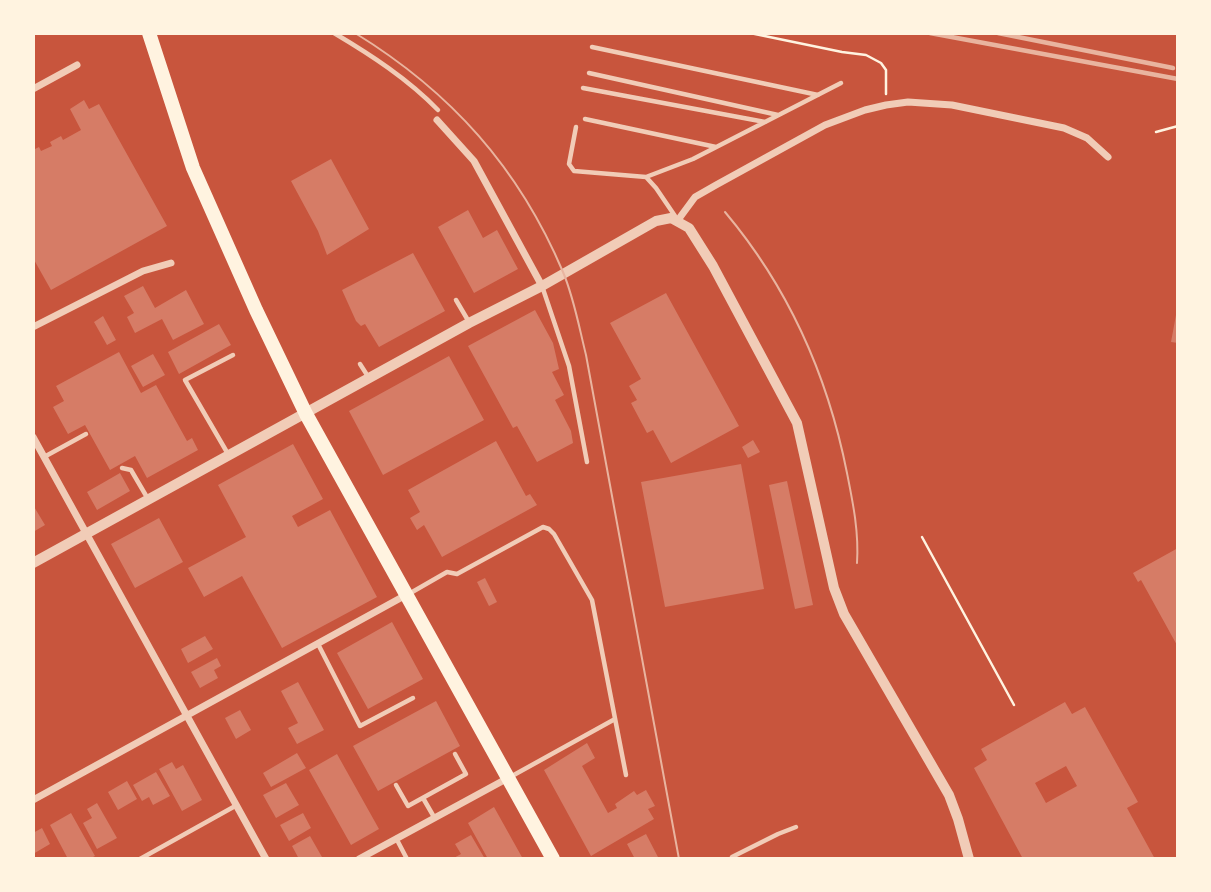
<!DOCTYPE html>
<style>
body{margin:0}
#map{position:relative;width:1211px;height:892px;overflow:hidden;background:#c8553d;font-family:Arial,sans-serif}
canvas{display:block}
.frame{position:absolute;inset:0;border:35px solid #fff3e0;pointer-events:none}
</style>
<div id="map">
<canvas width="1211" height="892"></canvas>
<div class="frame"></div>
</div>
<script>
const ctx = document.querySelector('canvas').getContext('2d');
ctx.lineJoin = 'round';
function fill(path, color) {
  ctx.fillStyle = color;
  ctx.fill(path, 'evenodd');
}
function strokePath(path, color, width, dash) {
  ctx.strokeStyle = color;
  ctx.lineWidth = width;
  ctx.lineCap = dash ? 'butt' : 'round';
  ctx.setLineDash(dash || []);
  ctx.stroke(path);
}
const building = new Path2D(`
 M84,100L89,109L99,104L167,226L51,290L33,258V150L39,147L41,151L52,146L50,142L61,136L63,140L81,130L70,109Z
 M331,159L369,229L327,255L318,231L291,181Z
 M468,210L483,238L497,230L518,269L474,293L438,227Z
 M413,253L445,311L379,347L365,324L361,326L356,321L342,290Z
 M143,286L155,308L186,290L204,324L173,340L162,319L135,333L127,317L134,313L124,296Z
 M666,293L739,426L671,463L653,430L647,433L631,403L637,400L629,386L641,379L610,323Z
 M535,310L553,343L559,369L552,372L564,395L555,400L571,431L573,443L537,462L517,426L513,428L468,346Z
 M1176,315H1178V343L1171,342Z
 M103,316L116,340L107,345L94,322Z
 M219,324L231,345L179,374L168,352Z
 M119,352L141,393L156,385L187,441L192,438L198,450L147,478L135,456L110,470L85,425L68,434L53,407L64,401L56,386Z
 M153,354L165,375L143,387L131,366Z
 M449,356L484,420L383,475L349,411Z
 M753,440L760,452L748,458L742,447Z
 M496,441L526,496L530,494L537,505L442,557L424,525L417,530L410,518L420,512L408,490Z
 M293,444L323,499L292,516L298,527L330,510L377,597L282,648L242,576L204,597L188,568L246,537L218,485Z
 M741,464L764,589L665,607L641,482Z
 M120,473L130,491L97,510L87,492Z
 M787,481L813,605L795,609L769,485Z
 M33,505L45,525L33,532Z
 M159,518L183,562L135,588L111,544Z
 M1178,548V647L1141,580L1138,582L1133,573Z
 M485,578L497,602L489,606L477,582Z
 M392,622L423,679L368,709L337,653Z
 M205,636L213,649L188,663L181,649Z
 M217,658L221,666L214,670L218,678L200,688L191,672Z
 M298,682L324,730L297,744L288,728L298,723L281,691Z
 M436,701L460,746L378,791L353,746Z
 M1065,702L1072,714L1085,707L1138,802L1127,808L1155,859H1023L974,768L987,760L981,749ZM1066,766L1077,786L1046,803L1035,783Z
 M240,710L251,730L236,739L225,718Z
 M587,743L595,758L582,766L608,813L617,808L615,804L634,791L637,795L646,790L655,806L648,809L654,819L591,856L544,770Z
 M297,753L306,768L271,787L263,773Z
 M337,754L379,829L351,845L309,770Z
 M172,762L176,769L183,765L202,800L182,811L159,769Z
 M156,772L170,796L153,805L149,797L142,801L133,785Z
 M127,781L137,799L118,810L108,792Z
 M286,783L299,805L276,818L263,795Z
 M97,803L117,838L97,849L83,823L92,818L87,809Z
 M494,807L523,859H488L468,823Z
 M71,813L95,856L89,859H68L50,825Z
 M303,813L311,828L289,841L280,825Z
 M42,828L50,844L33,854V833Z
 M646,834L659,859H635L627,844Z
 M471,835L485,859H452L461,854L455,844Z
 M310,836L322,857L299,859L292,846Z`);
const path = new Path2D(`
 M750,33L842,52L866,55L881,63L886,70V94
 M1156,132L1178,126
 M922,537L1014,705`);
const service = new Path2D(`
 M334,33C371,55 408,79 438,110
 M592,47L818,95
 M589,73L778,115
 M583,88L765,122
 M585,119L716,147
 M576,127L569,164L574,171L646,177L656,188L675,216
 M646,177L693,159L841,83
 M542,286L569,366L587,462
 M456,300L469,322
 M360,364L369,378
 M228,454L185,380L233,355
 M44,457L86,434
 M122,468L131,470L148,499
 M407,595L447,572L457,574L543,527L549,529L554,534L592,600L626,775
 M318,644L360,726L413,698
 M512,776L615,719
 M396,785L408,806L466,774L455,754
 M423,798L434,817
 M396,838L407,859
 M732,857L778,834L796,827
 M140,859L237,805`);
const minor = new Path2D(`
 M33,89L77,65
 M437,120L474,161L542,286
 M678,220L695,197L716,185L825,125L865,110L886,105L908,102L952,105L1064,128L1087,138L1108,157
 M33,327L143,271L171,263
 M33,437L266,859
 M33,800L406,595
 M359,859L508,778`);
const tertiary = new Path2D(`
 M33,563L469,323L542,286L656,221L671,218L689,228L713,266L797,423L834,588L844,614L949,795L958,819L969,859`);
const primary = new Path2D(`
 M149,33L193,168L256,310L306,414L553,859`);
const tram = new Path2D(`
 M355,33C451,92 519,168 563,272C574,298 579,327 586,355L679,859
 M725,212C788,287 828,377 847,473C853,503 859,532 857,563`);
const rail = new Path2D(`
 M930,33L1178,79
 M998,33L1173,68`);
fill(building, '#d67c66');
strokePath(path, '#fff3e0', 2.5);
strokePath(service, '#f1ccb7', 4.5);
strokePath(minor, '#f1ccb7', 7);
strokePath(tertiary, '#f1ccb7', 10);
strokePath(primary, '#fff3e0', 14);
strokePath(tram, '#e9b49f', 2);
strokePath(rail, '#e9b49f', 4.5);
</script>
